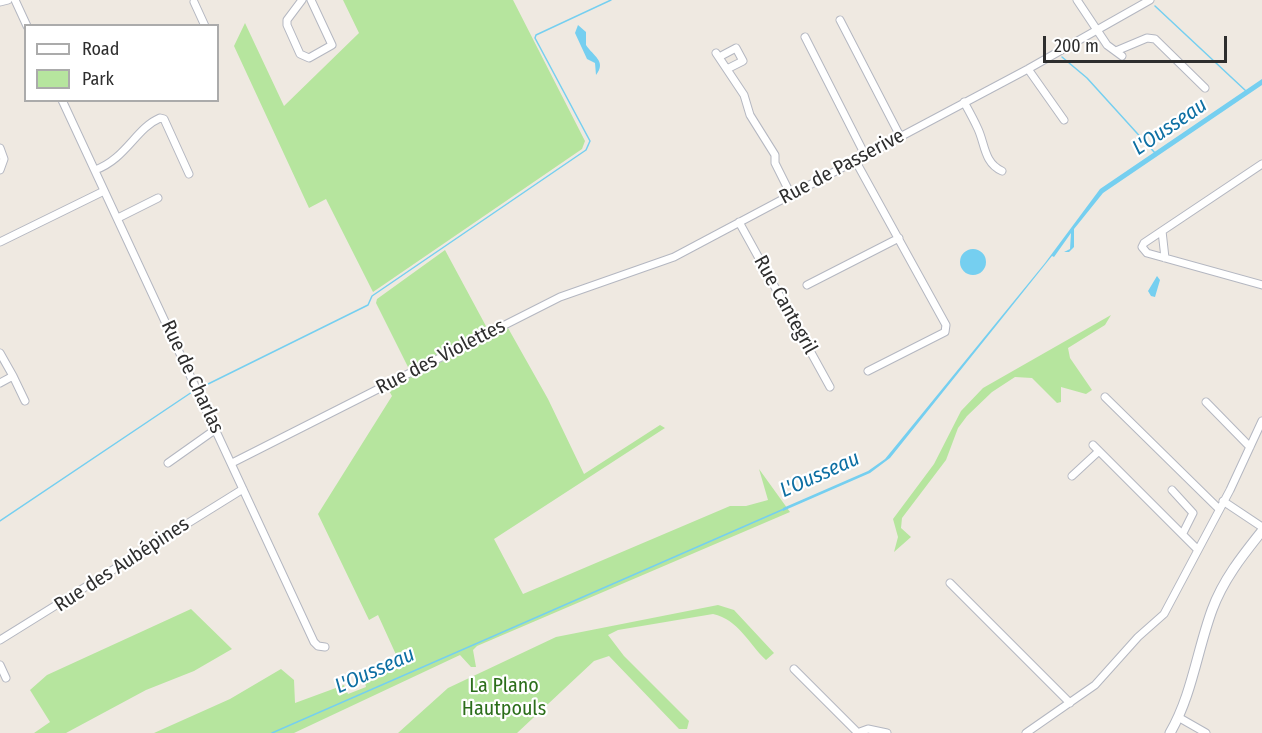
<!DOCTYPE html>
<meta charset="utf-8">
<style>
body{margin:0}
#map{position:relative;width:1262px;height:733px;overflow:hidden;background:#efe9e1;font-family:"Fira Sans Condensed",sans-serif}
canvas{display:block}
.legend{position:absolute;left:24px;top:24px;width:195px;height:78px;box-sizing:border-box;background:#fff;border:2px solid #ababab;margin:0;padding:8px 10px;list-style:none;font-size:18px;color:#2e2e2e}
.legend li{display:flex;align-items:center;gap:12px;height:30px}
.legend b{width:30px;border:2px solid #ababab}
.scale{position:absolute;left:1043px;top:36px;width:184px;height:27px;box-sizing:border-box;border:3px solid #2e2e2e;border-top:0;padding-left:8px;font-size:18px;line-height:21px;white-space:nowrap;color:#2e2e2e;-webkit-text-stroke:4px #fff;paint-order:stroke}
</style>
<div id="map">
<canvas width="1262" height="733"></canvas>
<ul class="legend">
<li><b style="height:8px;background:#fff"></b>Road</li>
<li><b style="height:16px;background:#b6e59e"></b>Park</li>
</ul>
<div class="scale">200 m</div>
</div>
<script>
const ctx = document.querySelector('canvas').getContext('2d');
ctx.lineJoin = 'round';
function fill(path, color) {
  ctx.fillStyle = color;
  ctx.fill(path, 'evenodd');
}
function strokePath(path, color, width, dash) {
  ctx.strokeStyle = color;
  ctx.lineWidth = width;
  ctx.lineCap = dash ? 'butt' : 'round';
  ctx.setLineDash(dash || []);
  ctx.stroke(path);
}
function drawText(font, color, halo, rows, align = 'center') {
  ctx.font = font + ' "Fira Sans Condensed",sans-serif';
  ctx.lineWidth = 4.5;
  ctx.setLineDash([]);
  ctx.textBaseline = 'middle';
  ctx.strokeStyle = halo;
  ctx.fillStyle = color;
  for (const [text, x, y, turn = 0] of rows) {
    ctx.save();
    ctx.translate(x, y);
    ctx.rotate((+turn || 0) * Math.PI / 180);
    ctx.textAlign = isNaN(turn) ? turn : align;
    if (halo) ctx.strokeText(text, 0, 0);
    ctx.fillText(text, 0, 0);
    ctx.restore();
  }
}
const green = new Path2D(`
 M343,0H513L585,141L582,149L373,292L326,199L309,208L234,46L245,23L284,106L359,33Z
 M445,250L487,328L409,369L376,303L377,299Z
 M1111,315L1105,325L1068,348L1070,358L1092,390L1086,394L1061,387V402L1057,403L1032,378L1015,377L992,392L967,416L958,428L946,460L902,518L901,528L911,537L894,552L898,537L893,519L934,464L961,411L983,388Z
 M508,328L548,399L584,474L660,425L665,428L494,539L523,594L730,506H746L768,500L759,469L790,512L477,646L473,650L476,667H471L460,655L294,733H154L230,699L281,669L294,680L295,703L344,685L348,694L366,687L364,678L398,659L378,615L369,620L318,514L392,396L388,389Z
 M718,605L734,610L774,653L766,660C748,643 739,620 713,614L618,630L608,635L624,656L689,721L687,729H679L609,656L594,661L517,733H398L448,688L556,637Z
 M191,609L232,649L194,671L146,690L66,733H34L50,722L30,690L47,675Z`);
const water = new Path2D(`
 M578,25L586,32V45C593,56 607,61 596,75L595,63L587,59L575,33Z
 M1262,79V85L1103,193L1074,229V247L1069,252H1064L1070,249L1071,233L1054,257L1052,256L890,458L870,473L783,511V508L868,471L885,459L1045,263L1100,189Z
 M960 262a13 13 0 1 1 26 0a13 13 0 1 1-26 0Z
 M1157,276L1160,280L1155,297L1151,296L1148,291Z`);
const stream = new Path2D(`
 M1155,6L1246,91
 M1062,57L1087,78L1155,153
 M202,387L368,305L372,296L586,150L590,141L535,38L536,35L611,0
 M0,521L192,392
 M272,733L784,509`);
const street = new Path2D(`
 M15,0L27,26
 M302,0L287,20V25L300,54L309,58L332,45L311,0
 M1077,0L1107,45L1122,56
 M0,2L8,0
 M194,2L205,26
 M840,20L900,136
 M805,37L865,155
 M1116,51L1147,38L1155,39L1205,88
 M716,53L744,95L750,115L775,155V163L791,195
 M719,57L736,48L743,61L727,69
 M1028,69L1064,120
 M62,100L314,642L318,646L325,647
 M964,102C969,111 974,120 978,129C985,144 984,163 1002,171
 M0,148L4,159L0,170
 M855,160L946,325L945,332L868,371
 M1262,164L1144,243L1142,247L1147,253L1262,285
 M95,170C126,159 136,128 160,118L164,119L189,174
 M118,218L158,198
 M739,222L830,387
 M1162,231L1165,258
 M0,242L104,191
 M807,285L899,238
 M0,353L13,376L0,383
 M13,376L25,401
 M1105,397L1219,509
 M1206,402L1250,447
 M1093,445L1198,550
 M168,463L216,429
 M232,463L560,297L674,257L1028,69L1150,0
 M1072,476L1099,451
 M1172,490L1193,513L1183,533
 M1223,501L1262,527
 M950,583L1070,703
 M0,640L243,489
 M0,665L6,678
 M794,669L858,733
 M1178,717L1206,733
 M857,733L868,729L887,733
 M1026,733L1095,685L1138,637L1164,614L1230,490L1262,421`);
const secondary = new Path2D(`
 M1170,733C1192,695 1197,651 1212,610C1223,580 1242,556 1262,531`);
const streetNames = [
 ["Rue de Passerive",842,167,-28],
 ["Rue Cantegril",785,305,61],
 ["Rue des Violettes",441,357,-27],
 ["Rue de Charlas",192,377,65],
 ["Rue des Aubépines",122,565,-33]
];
const parkNames = [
 ["La Plano",504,686],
 ["Hautpouls",504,709]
];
const waterNames = [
 ["L'Ousseau",1170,127,-34],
 ["L'Ousseau",820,475,-24],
 ["L'Ousseau",375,671,-24]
];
fill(green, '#b6e59e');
fill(water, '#75cff0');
strokePath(stream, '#75cff0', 1.5);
strokePath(street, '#b4b7c1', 9);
strokePath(secondary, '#b4b7c1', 11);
strokePath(street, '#fff', 7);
strokePath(secondary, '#fff', 9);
drawText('20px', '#2e2e2e', '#fff', streetNames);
drawText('20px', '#2c6e1b', '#fff', parkNames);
drawText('italic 21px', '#0d6fa3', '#fff', waterNames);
</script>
